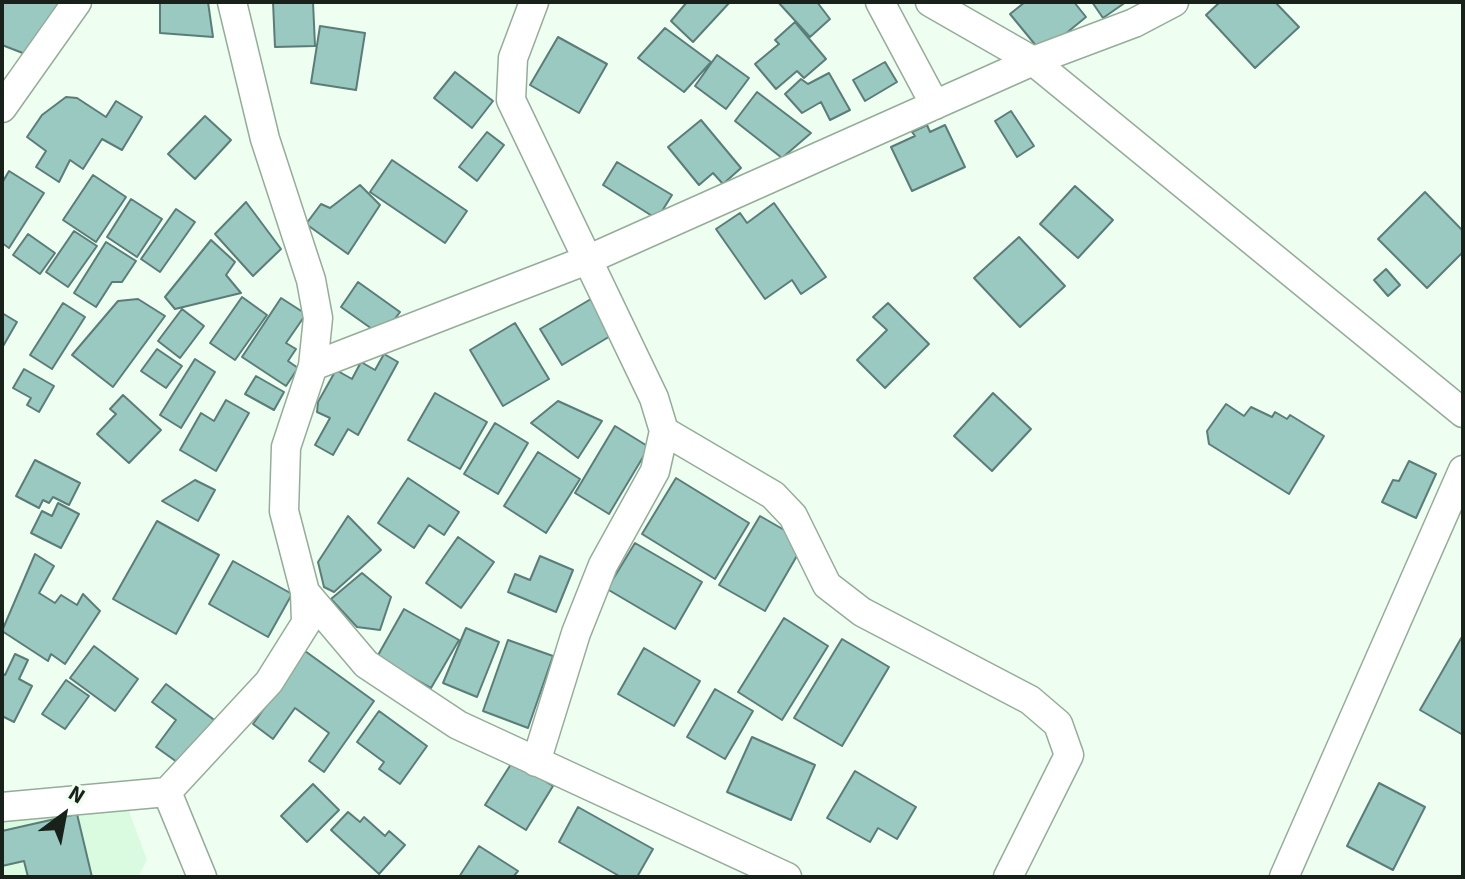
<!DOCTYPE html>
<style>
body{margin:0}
#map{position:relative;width:1465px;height:879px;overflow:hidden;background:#eefef1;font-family:"Source Sans 3",sans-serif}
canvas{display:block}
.frame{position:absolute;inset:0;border:4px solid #18221a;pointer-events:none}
.north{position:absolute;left:24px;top:775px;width:80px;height:80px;-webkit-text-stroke:6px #eefef1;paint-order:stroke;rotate:32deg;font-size:22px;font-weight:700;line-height:32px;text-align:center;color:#18221a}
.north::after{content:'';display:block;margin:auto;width:28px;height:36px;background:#18221a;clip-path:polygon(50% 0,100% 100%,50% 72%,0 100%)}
</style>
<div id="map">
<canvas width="1465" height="879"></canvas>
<div class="frame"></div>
<div class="north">N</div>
</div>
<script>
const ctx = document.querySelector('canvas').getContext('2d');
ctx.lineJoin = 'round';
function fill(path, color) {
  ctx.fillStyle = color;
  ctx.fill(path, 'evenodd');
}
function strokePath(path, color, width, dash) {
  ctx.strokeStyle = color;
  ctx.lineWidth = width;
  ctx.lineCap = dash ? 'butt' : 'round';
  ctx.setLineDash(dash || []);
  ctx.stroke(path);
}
const built = new Path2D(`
 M123,795L147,860L138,877H2V820Z`);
const building = new Path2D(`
 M2,2H55L62,6L33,57L2,45Z
 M160,2H208L213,37L160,33Z
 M273,2H313L315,46L275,47Z
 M687,2H730L693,42L671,21Z
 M778,2H817L830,19L810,37Z
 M1025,2H1074L1086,17L1042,53L1010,14Z
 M1092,2H1126L1103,18Z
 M1220,2H1275L1299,27L1255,68L1206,15Z
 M795,22L826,59L804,78L797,71L776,89L755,64L779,44L775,40Z
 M320,26L365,33L356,90L311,83Z
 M665,28L711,62L684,92L638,58Z
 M558,37L607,64L579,113L530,85Z
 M717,55L749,78L726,109L695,86Z
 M885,62L897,82L865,101L853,80Z
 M455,72L493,101L472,128L434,98Z
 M829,73L850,110L830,120L821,102L802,113L785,94L801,79L808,84Z
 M757,92L811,133L782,158L735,121Z
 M66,97L77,98L106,117L116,101L142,117L122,150L102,139L83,169L70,160L59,182L36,167L46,151L27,137L42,115Z
 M1011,111L1034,146L1017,157L995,121Z
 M205,116L231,140L195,179L168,154Z
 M701,120L741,168L723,184L713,173L699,185L668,147Z
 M927,125L930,132L945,125L965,167L912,191L891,147L915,136L912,132Z
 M487,132L504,145L477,181L459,167Z
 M392,160L467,211L445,243L370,192Z
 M617,162L672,195L657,219L603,185Z
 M9,171L44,193L9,248L2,243V183Z
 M93,175L126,197L96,242L63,220Z
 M360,185L380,205L348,254L306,224L321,204L330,208Z
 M1075,186L1113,220L1078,258L1040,224Z
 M1425,192L1463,231V252L1427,288L1378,239Z
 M131,199L162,219L137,257L107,237Z
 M246,202L281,249L253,276L215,234Z
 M774,203L826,277L801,294L792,280L765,299L716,229L740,213L747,223Z
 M176,209L195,222L160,272L141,259Z
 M74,231L97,246L68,287L46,272Z
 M28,234L55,253L40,274L13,255Z
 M1019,237L1065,286L1020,327L974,278Z
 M211,240L235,262L226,275L241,293L175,309L165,297Z
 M106,242L136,261L122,282H112L96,307L74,293Z
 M1386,269L1400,285L1388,296L1374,280Z
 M358,282L400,312L382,336L341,307Z
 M242,297L267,315L235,360L210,343Z
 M281,298L306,314L286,343L296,349L288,361L298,368L286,386L242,357Z
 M138,299L165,316L113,387L72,355L118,301Z
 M591,299L612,335L562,365L540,329Z
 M63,303L85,317L52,369L30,355Z
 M888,303L929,344L885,388L857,360L887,330L873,317Z
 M182,309L204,326L180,358L158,341Z
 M2,313L17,322L2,348Z
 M515,323L549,379L503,406L470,350Z
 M157,349L182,366L166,388L141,371Z
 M384,354L398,362L358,435L348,429L333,455L315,445L330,418L317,412L318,402L336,370L352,379L361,362L375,370Z
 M195,359L215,372L181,428L160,415Z
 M24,369L54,386L39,412L27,405L31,398L13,388Z
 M256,376L284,392L274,410L245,394Z
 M435,393L487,422L460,469L408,440Z
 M993,393L1031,429L992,471L954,436Z
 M123,395L161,430L129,463L97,434L116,414L110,409Z
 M226,400L249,413L216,471L180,450L201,413L214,421Z
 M558,401L602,421L578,458L531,423Z
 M1226,404L1244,416L1251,407L1272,417L1275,412L1287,419L1290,415L1324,436L1289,494L1209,444L1207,431Z
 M495,423L528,443L498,494L464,474Z
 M615,426L649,447L609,514L575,493Z
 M538,452L580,479L546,533L504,506Z
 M35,460L80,483L69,505L53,497L49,503L43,500L39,508L16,496Z
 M1409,461L1436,474L1416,518L1382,502L1393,480L1399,481Z
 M408,478L459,512L444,535L429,525L414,548L378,523Z
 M676,478L749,523L715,579L642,534Z
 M195,480L215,490L198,521L162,501Z
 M58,503L79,514L61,548L31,533L42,511L52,516Z
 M348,516L381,550L334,592L324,587L318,562Z
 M760,516L805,542L765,611L719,585Z
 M157,521L219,555L176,634L113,599Z
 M458,537L494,562L461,608L426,583Z
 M635,543L702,582L675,629L607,589Z
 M35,554L54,566L39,593L55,603L61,595L77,605L83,594L100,611L65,664L51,654L48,661L2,631Z
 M540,556L573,570L556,612L508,592L515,574L530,580Z
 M233,561L292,594L268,637L209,604Z
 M362,573L391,597L380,630L357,627L331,599Z
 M404,609L459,640L431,688L377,657Z
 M784,618L828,646L782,720L738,692Z
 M466,628L499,642L477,697L443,683Z
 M1463,635V735L1420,710Z
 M842,639L889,667L842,746L794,718Z
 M508,640L553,656L528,728L483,711Z
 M94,646L138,679L115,711L70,678Z
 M644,648L700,681L674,726L618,694Z
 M305,651L374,701L324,772L309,761L329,733L295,708L273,739L253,724Z
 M15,654L28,660L19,679L32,686L14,722L2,716V674L5,675Z
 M66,680L89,696L65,729L42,714Z
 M166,684L217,722L184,767L156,747L176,720L152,702Z
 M715,689L753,711L725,759L687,737Z
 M379,711L427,746L400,784L379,769L384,762L357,742Z
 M752,737L815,765L791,820L727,792Z
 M513,761L553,786L526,830L485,805Z
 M855,771L916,807L897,839L878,828L870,842L827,818Z
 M1379,783L1425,807L1393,870L1347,846Z
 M313,784L339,810L307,842L281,816Z
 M578,807L653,849L637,877H621L559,842Z
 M348,812L360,822L364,817L385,836L389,831L405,845L379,874L331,830Z
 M77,814L92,877H28L24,861L2,866V831Z
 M479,846L518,871L513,877H459Z`);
const minor = new Path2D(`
 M232,2L265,139L311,280L318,318L313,366L587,260L1033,61L1134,23L1174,2
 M534,2L513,58L511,100L654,398L664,431L655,471L603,565L576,633L536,762
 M880,2L935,105
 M930,2L1033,61L1463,413
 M2,108L77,2
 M664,431L773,495L793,516L827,585L862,612L1030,700L1058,724L1069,755L1008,877
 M305,592L366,664L458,725L787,877
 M167,792L202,877
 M2,807L167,792L269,682L306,623L305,592L284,511L286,447L313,366
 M1284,877L1463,470`);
fill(built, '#dafbe0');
fill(building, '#99c9c1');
strokePath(building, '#5b7d77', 2);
strokePath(minor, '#94ad99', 31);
strokePath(minor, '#fff', 28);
</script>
